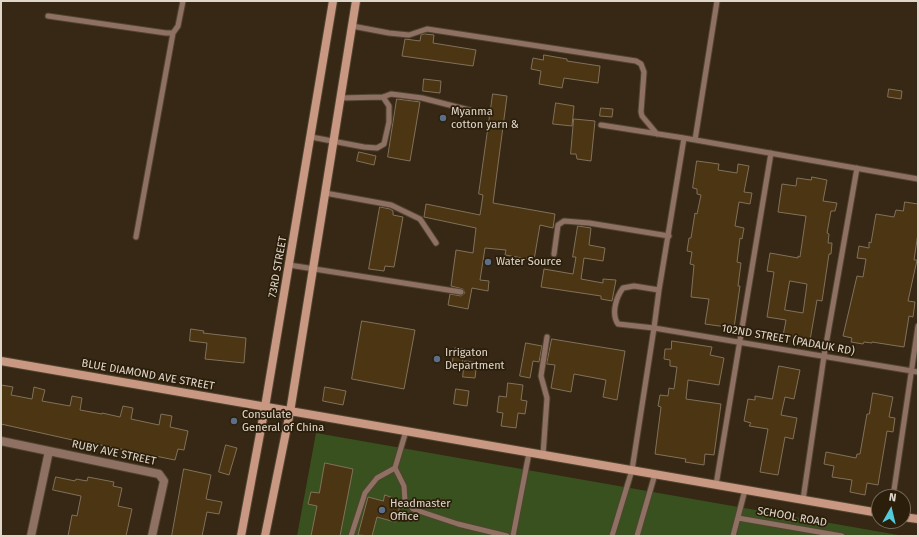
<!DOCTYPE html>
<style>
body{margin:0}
#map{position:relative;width:919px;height:537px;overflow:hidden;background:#362814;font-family:"Fira Sans",sans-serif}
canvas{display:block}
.frame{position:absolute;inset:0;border:2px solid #e0d7cb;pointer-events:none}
.north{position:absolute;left:871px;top:489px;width:40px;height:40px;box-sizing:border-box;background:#2b1e0a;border:1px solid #736857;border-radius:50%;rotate:8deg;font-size:11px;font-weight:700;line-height:16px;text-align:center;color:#e0d7cb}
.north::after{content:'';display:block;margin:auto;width:14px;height:18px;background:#53cbdb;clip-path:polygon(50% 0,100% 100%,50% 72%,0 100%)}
</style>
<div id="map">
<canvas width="919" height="537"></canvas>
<div class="frame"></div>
<div class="north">N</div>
</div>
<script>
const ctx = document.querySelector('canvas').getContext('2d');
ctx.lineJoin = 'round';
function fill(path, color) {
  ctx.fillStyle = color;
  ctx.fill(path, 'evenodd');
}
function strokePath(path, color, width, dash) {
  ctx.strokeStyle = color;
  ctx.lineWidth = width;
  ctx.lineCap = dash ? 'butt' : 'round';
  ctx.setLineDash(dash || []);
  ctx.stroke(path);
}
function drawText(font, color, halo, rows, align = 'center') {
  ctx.font = font + ' "Fira Sans",sans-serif';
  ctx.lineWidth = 3.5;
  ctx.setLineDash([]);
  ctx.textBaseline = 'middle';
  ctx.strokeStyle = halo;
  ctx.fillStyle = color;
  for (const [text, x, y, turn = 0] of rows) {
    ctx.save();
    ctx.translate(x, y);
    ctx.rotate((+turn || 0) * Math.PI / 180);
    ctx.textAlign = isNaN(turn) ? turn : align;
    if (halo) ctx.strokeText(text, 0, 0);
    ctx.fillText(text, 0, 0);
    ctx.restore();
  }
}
const green = new Path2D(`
 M316,433L904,536H297Z`);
const building = new Path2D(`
 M425,34L434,35L433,43L476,50L473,66L402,56L405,39L420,41L421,35Z
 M544,55L567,59V61L600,66L598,83L564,78L562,88L539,84L541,71L531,69L533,58L543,60Z
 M424,79L441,81L440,93L423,91Z
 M889,89L902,91L901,99L888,97Z
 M493,94L507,96L493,203L555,214L553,228L540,225L534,260L505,255L506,250L485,248L480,280L489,281L488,291L472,288L468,309L448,305L450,294L461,296L465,293L463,289L451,286L456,250L473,253L476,228L424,217L426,204L480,215L483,195L479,194Z
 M397,99L420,102L410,161L388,157Z
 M556,103L574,106L572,126L553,124Z
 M601,108L613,109L612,117L600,116Z
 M574,119L595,121L591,161L577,159L576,154H571Z
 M359,152L376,156L374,165L357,161Z
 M697,161L719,164L718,170L737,173L738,164L749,166L744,192L752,193L750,204L739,202L735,226L744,228L742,239L740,238L737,262L741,263L738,286H740L734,328L705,324L709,299L691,297L694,265L690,264L692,252L687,251L689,238H691L695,213L697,214L701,195L697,194V189L693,188Z
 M812,177L827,180L823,201L837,203L835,211H831L827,233L829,234L828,243H832L831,254H829L822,301L817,300L810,340L783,336L786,320L767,317L774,272L767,271L770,253L798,258V256L800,257L806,216L778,212L782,184L796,186L797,178L811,180ZM790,281L807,284L803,313L785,310Z
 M905,202L918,204V233L914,260H917L908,301L915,302L913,317L909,316L904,347L872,342V343L864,342L863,344L851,342L852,338L843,336L857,276L863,277L866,259L857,258L859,246L869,248V242L871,243L876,214L894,217L896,210L903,211Z
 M380,207L390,209L393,211V215L403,217L394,267L385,266L384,271L369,269Z
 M578,226L591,228L589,245L605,248L603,261L584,258L581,279L603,283V279L616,280L612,301L601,299V296L541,287L544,269L573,274L576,257H573Z
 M362,321L415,330L404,389L352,379Z
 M191,329L204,331L203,333L246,338L244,363L205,359L207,343L190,341Z
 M552,339L625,351L617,400L603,397L606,380L574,374L571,392L551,388L555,365L547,364Z
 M672,341L712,347L710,355L724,358L719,385L688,380L686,399L721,404L714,455L705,454L704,465L685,462L686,459L655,454L661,407L658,406L660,395L668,396L669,388L674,389L677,367L670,366V360L664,359L665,349H671Z
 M526,343L542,346L539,362L533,361L530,378L520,376Z
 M455,348L465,349L461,369L452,367Z
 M465,361L477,362L475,378L463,377Z
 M779,366L800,370L794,399L785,397L781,415L797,418L793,439L785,437L778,475L760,472L768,429L749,426L751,423L744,421L748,399L755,400V396L772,399Z
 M508,383L523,385L521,400L527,401L525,414L518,413L516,428L501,426L503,413L497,412L499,396L506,397Z
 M1,385L13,387L11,395L32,399L34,387L45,390L42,401L70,406L72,396L82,398L80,410L102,414V413L120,417L123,406L133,408L131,419L159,425L161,414L172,416L170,427L188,431L184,450L178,449L175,460L86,442V443L1,424Z
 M325,387L346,391L343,405L323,401Z
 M456,389L469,391L467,406L454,404Z
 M873,393L893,397L889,417L895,418L893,432L887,431L878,485L867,483L865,495L850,492L852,480L832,477L834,466L824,464L826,452L856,458L857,454H860L867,414H869Z
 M226,445L237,448L229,475L219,472Z
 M325,463L353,469L340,536H311L317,506L308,504L311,492L319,493Z
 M184,469L211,475L206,499L222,502L219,514L207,512L202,536H172Z
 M56,477L75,481L76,479L87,481L88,477L114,482L113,486L122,488L118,506L132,509L126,536H68L72,515L77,516L81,496L53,490Z
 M385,495L393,498L391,504L400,506L395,522L377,517L372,536L358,535L368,497L383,501Z`);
const lane = new Path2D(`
 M48,16L166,33H173L178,26L183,1
 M352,26L389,33L409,35L427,29L636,61L641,64L644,72L641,112L642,116L657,134
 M340,98L383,97L391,94L422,98L481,113
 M601,125L684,138L918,179
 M311,137L364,147L377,148L384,144L389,122V106L383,97
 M695,140L717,1
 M325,193L391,205L420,219L436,243
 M136,237L173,33
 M554,254L558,225L564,221L589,223L669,236
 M289,265L461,292
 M659,290L634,286L623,288C616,297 611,314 618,324L654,328L918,372
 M543,455L547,398L541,376L547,337
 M395,468L404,486L405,501L413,509L458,524L507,536
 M716,485L771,153
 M893,497L918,326
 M803,500L824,356L857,168
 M738,518L842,536
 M351,536L365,493L377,478L395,468L406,431
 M513,536L529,453
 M612,536L632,470L654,328L659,290L684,138
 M637,536L655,474
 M733,536L745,490`);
const street = new Path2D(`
 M1,441L159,474L164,481L152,536
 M31,536L49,451`);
const secondary = new Path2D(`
 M1,361L879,513
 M903,517L918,519
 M241,536L265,407L333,1
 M265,536L290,412L356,1`);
const markers = [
 [443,118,4,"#5c6f8a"],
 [488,262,4,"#5c6f8a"],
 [437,359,4,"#5c6f8a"],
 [234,421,4,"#5c6f8a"],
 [382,510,4,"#5c6f8a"]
];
const poiNames = [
 ["Myanma",451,112],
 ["cotton yarn &",451,125],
 ["Water Source",496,262],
 ["Irrigaton",445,353],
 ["Department",445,366],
 ["Consulate",242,415],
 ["General of China",242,428],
 ["Headmaster",390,504],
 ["Office",390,517]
];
const streetNames = [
 ["73RD STREET",278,267,-80],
 ["102ND STREET (PADAUK RD)",788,340,10],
 ["BLUE DIAMOND AVE STREET",148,375,10],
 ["RUBY AVE STREET",114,453,12],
 ["SCHOOL ROAD",792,517,10]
];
fill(green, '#39511e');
fill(building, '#4c3512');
strokePath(building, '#81715b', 1);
strokePath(lane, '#514431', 7);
strokePath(street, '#514431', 10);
strokePath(secondary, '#514431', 10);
strokePath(lane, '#8f7163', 5);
strokePath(street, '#8f7163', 8);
strokePath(secondary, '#c99882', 8);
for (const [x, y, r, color] of markers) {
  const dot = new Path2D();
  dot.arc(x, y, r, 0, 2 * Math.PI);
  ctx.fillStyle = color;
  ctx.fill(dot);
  strokePath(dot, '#2b1e0a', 1.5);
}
drawText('11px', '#e0d7cb', '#2b1e0a', poiNames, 'left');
drawText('11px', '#e0d7cb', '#2b1e0a', streetNames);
</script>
